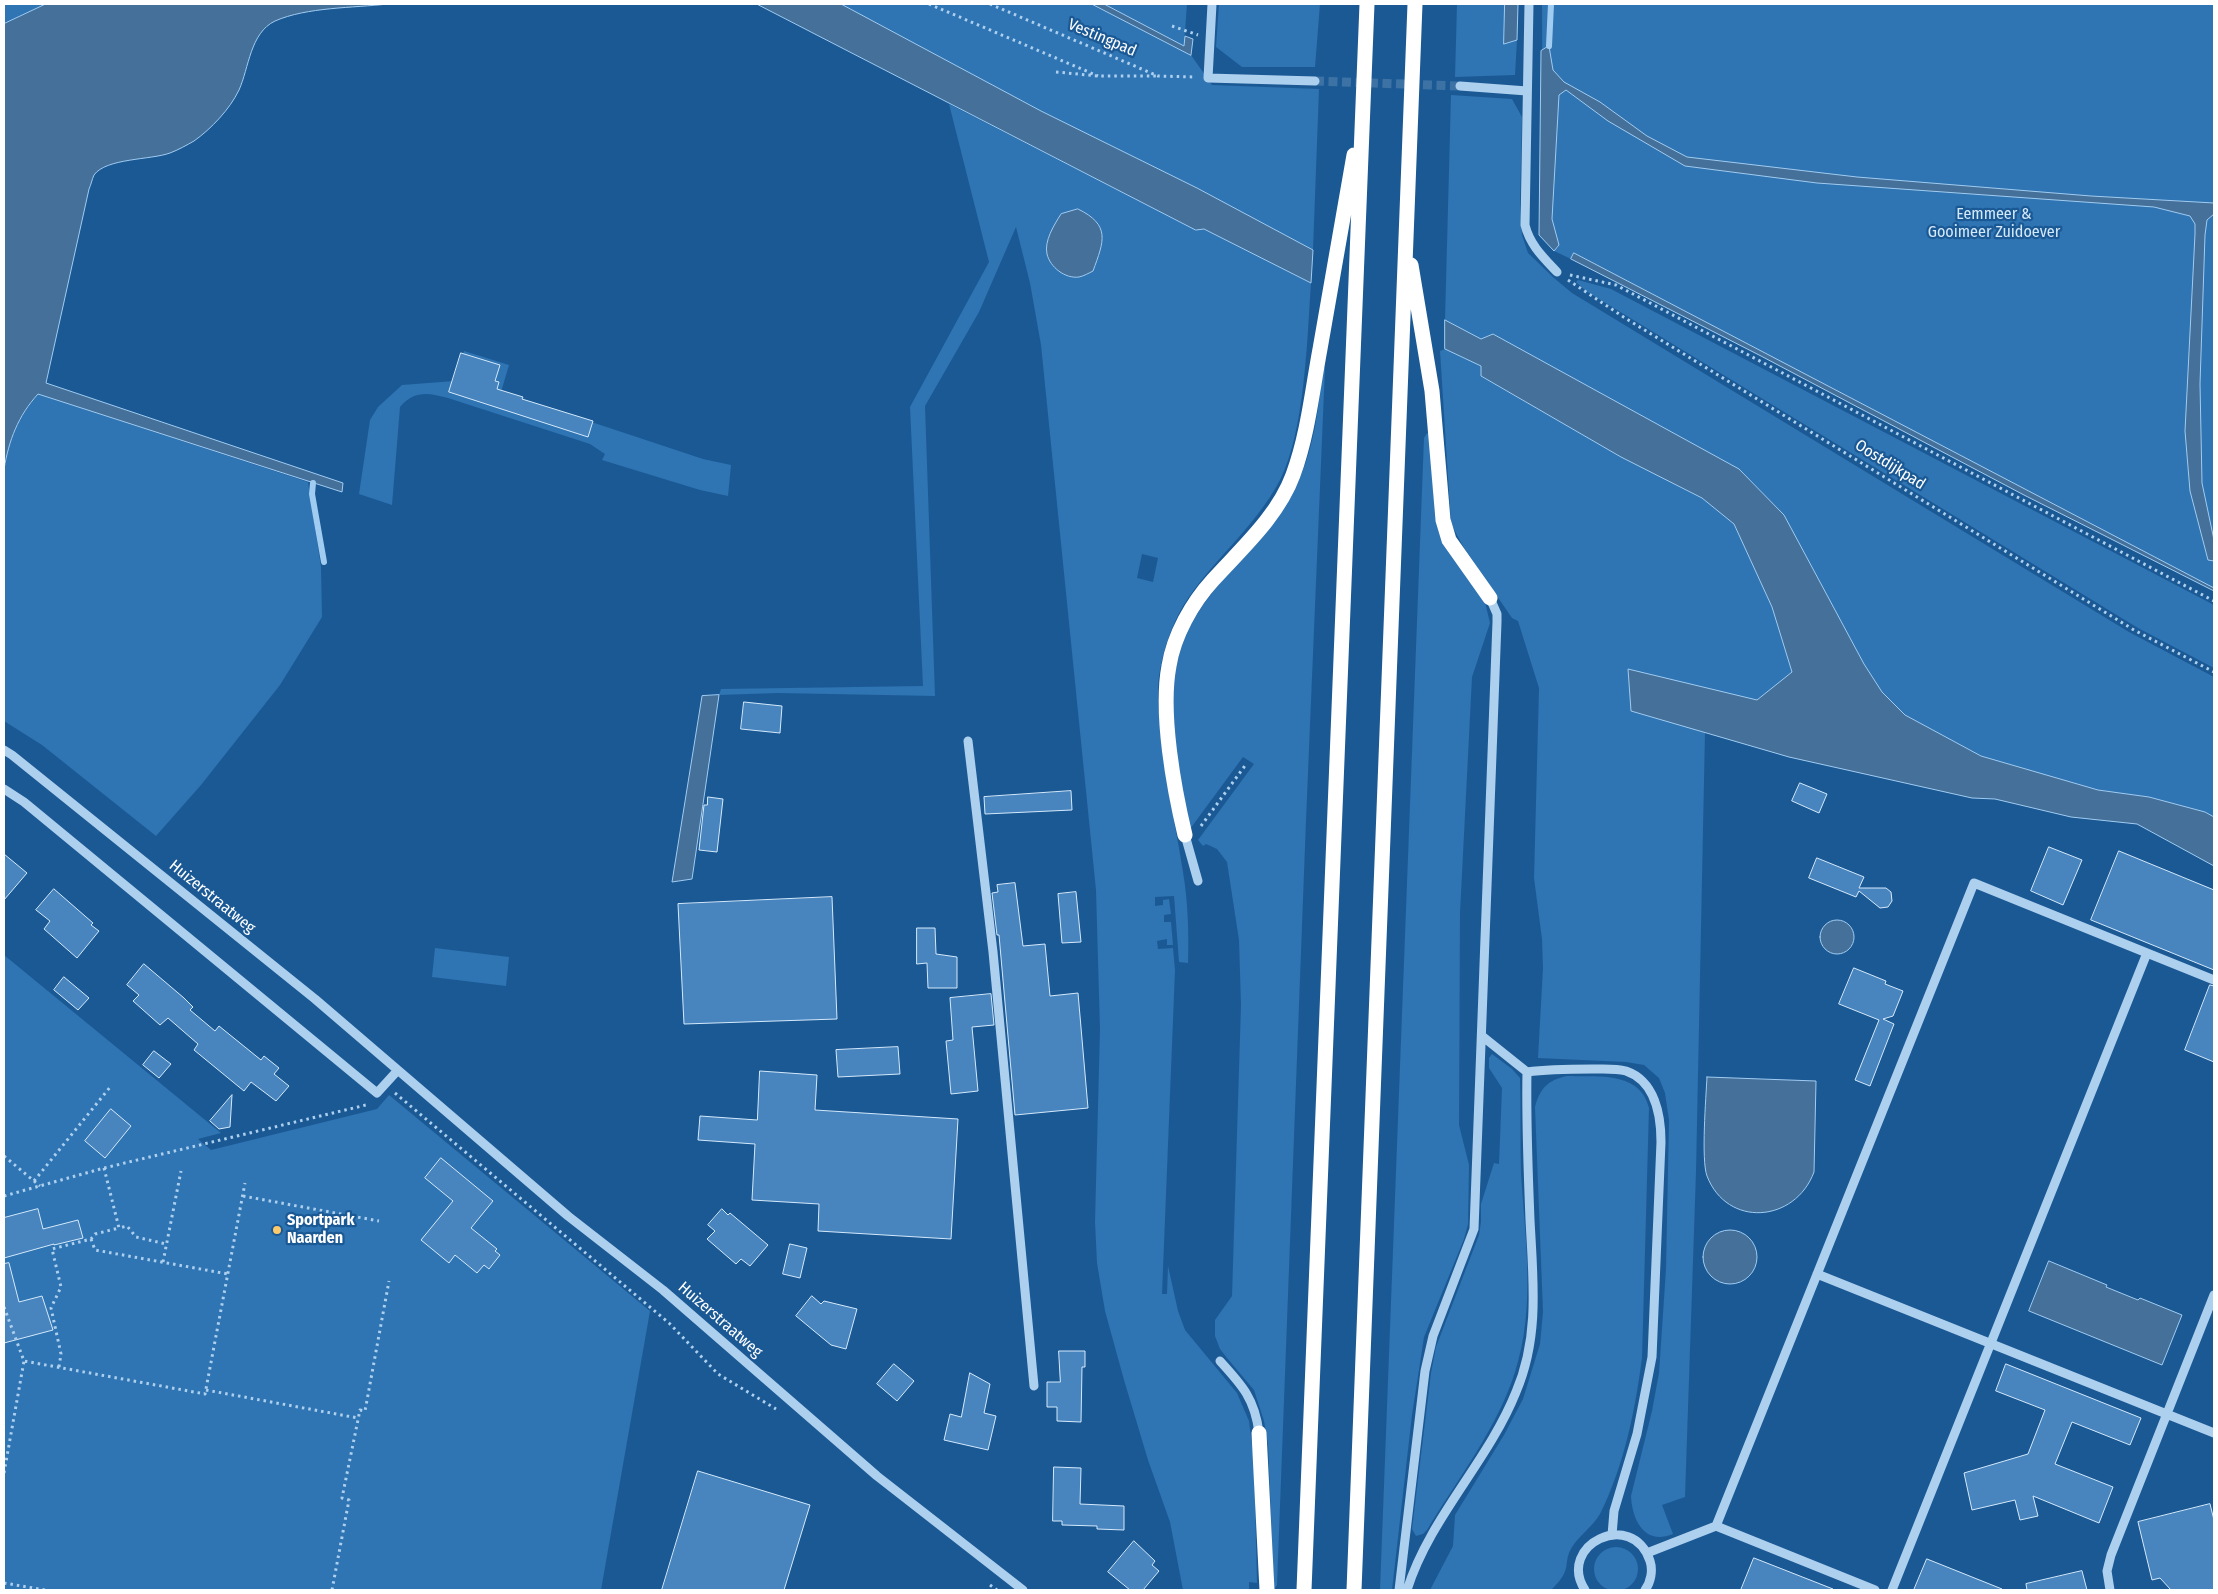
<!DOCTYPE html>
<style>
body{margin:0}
#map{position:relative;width:2218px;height:1594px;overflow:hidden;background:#1b5995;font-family:"Fira Sans Condensed",sans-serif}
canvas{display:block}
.frame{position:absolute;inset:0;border:5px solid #fff;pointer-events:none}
</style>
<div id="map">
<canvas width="2218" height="1594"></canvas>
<div class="frame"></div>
</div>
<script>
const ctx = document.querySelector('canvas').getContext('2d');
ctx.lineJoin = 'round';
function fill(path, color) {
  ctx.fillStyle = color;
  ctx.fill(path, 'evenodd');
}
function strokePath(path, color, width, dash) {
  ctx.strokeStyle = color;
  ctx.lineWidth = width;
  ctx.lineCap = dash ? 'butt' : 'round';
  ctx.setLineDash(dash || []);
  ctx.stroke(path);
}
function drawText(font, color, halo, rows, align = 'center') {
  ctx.font = font + ' "Fira Sans Condensed",sans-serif';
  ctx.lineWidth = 4.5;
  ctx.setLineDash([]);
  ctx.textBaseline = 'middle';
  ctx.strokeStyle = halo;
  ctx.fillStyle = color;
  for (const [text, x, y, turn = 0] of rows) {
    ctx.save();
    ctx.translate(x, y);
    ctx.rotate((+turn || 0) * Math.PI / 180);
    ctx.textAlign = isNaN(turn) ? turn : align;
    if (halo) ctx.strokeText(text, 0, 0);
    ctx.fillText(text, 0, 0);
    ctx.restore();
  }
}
const green = new Path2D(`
 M4,4H46L4,24Z
 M841,4H1092L1191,55L1212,85L1319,89L1313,250L1197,188L1041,111Z
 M1104,4H1187L1184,46Z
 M1219,4H1320L1315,67H1242L1216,47Z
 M1457,4H1505L1504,43L1517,40L1515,75L1455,77Z
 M1542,4H2214V589L1574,253L1571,259L1554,251L1559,246L1543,234Z
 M1451,95L1512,99L1522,117L1520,204L1522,235L1528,253L1554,278L1572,293L2129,632L2214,677V817L2205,812L2149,797L2098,790L1981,756L1905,715L1882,692L1864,664L1784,515L1739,469L1493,334L1481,339L1445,320Z
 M949,104L1196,230L1204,229L1311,283C1307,340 1305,430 1280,480C1255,528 1211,561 1183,606C1172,625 1164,648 1160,670C1157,685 1158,700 1159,715C1162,768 1175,820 1183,872C1188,902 1189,933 1188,963L1179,962L1174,896L1155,897V906L1163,905V900L1169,899L1171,914L1164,915V922H1171L1173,945H1167V939L1157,941L1158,949L1173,948L1175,970L1162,1294H1167L1168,1266L1178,1311L1185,1330L1237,1393L1249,1421L1254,1460L1257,1583L1249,1582V1590H1183L1170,1522L1148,1460L1124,1380L1105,1311L1097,1263L1095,1222L1100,1029L1096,890L1041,345L1030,283L1016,227L979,312L925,406L935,696L778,693L719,695L721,689L923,686L910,407L989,262ZM1142,554L1158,558L1153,582L1137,578Z
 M1578,280L1611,289L2214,605V668L2138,628L1586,291L1576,282Z
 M1445,349L1481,366L1482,377L1621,457L1702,498L1734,524L1772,607L1792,672L1757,700L1628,670L1631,711L1705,732L1696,1172L1685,1497L1662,1505L1673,1534C1645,1546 1632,1520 1631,1496L1652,1411L1659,1373L1666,1269L1669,1120L1665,1093L1659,1078L1644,1065L1626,1062L1538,1058L1543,968L1542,939L1534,878L1539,688L1518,621L1512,618L1464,548L1451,524L1440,351Z
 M464,351L509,365L501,392L703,459L731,465L728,496L700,490L602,460L605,454L590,444L448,398C428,393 415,390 400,407L392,505L359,494L370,420L378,407L402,385L454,381Z
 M1323,367L1325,368L1306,820L1277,1585L1274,1590L1268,1444L1264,1421L1254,1390L1227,1358L1220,1349L1215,1336V1320L1232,1296L1241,1005L1239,940L1227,862L1217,849L1206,844L1203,846L1198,840L1254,764L1243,757L1190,829C1180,774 1164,715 1178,659C1193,595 1253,556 1287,502C1313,461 1318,414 1323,367Z
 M38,394L308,482L321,567L322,617L280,685L201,785L156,836L42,745L4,721V469C9,438 18,418 38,394Z
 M1427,433L1429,434L1435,516L1438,529L1443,541L1485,602L1490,623L1472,677L1460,913L1459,1125L1469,1165L1468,1224L1464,1239L1424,1337L1412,1415L1392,1590H1380L1424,438Z
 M435,948L509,957L506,986L432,977Z
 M4,955L221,1133L198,1139L211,1150L377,1109L389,1095L650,1311L601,1590H4Z
 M1492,1054L1512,1069L1520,1078C1521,1109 1520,1141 1521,1173C1525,1239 1536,1307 1515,1372C1498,1427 1457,1480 1427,1530L1423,1534L1416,1536L1412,1529L1431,1373L1436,1347L1479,1235L1481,1222V1204L1494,1163L1499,1164L1502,1088L1489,1068V1058Z
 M1567,1076C1598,1077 1640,1071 1649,1108L1642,1358C1635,1411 1624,1466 1600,1514C1592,1528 1575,1538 1569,1553C1567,1558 1567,1563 1566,1568C1564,1577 1557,1584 1551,1590H1430L1453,1546L1455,1515L1504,1435L1523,1399L1540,1344L1543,1312L1535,1107C1540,1088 1548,1080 1567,1076Z
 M1594 1569a22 22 0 1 1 44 0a22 22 0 1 1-44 0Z`);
const water = new Path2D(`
 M46,4H388C353,8 307,7 275,21C250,33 249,68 239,90C230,109 211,129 194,141C187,145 178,150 170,153C151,160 106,158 94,175C92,179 91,185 89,189L46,383L343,483L342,492L38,394C18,416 9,440 4,469V24Z
 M757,4H841L1041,111L1197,188L1313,250L1311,283L1204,229L1196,230Z
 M1092,4H1104L1184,46L1185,36L1193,39L1191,55Z
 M1505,4H1518L1517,40L1504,44Z
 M1549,46L1553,70L1564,82L1600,102L1647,136L1687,157L1857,177L2091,196L2214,203V214L2207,220L2205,235L2200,384L2202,483L2214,540V561L2208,560L2190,491L2185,431L2195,234V224L2190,216L2154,207L1817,183L1685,166L1608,121L1566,90L1559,95L1552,219L1559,245L1554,251L1539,235L1541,51Z
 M1078,209C1111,225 1104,241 1093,271C1089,273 1084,276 1079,277C1065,279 1050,267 1047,254C1044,241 1054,225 1061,214Z
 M1574,253L2214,588V591L2024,495L1761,356L1571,259Z
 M1445,320L1481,339L1493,334L1739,469L1784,515L1864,664L1882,692L1905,715L1981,756L2098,790L2149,797L2205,812L2214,817V866L2137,824L2071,817L1995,799L1972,798L1789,757L1631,711L1628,669L1757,700L1792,672L1772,607L1734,524L1702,498L1621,457L1481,376V366L1445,349Z
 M719,695L692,879L672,882L702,696Z
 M1820 937a17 17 0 1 1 34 0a17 17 0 1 1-34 0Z
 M1707,1077L1816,1081L1814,1172C1795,1223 1727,1228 1707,1176C1701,1160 1706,1097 1707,1077Z
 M1703 1257a27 27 0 1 1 54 0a27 27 0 1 1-54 0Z
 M2049,1261L2107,1285L2106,1287L2138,1300L2140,1298L2182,1315L2162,1365L2029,1311Z`);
const stream = new Path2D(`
 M1549,46L1551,4
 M313,483L312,494L324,562`);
const building = new Path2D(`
 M461,353L500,365L495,381L499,382L497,389L523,397L522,399L593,421L588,437L449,392Z
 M744,702L782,706L780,733L741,729Z
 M1800,783L1827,794L1819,813L1792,801Z
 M1071,791L1072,810L985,814L984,797Z
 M708,797L723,799L717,852L699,850L704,805H707Z
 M2049,847L2082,860L2063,905L2031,891Z
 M2119,851L2214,890V970L2091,920Z
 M4,854L27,873L4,900Z
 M1817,858L1864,877L1859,888H1886L1891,892L1892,901L1888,907L1880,908L1859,891L1856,897L1809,878Z
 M1015,883L1023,946L1045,944L1050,996L1078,993L1088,1108L1015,1115L999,935H997L992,893L998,892L997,885Z
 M54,889L93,923L91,925L99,931L77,958L44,929L50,921L36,910Z
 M1076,892L1081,942L1062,943L1058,894Z
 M832,897L837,1019L684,1024L678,904Z
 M917,928H935L936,954L957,957V988H928L927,963L917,964Z
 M144,964L184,998L193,1007L190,1010L215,1031L219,1026L261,1060L264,1056L279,1068L274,1074L289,1086L276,1101L251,1082L244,1091L194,1050L198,1044L168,1018L160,1025L133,1001L139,995L127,985Z
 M1854,968L1886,981L1885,984L1903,991L1893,1016L1883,1019L1894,1024L1870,1086L1855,1080L1879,1020L1839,1004Z
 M64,977L89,998L78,1010L54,990Z
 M2210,985L2214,986V1062L2185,1050Z
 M991,994L994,1025L972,1027L978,1091L951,1094L946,1041L953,1040L950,998Z
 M898,1047L900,1074L838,1077L836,1050Z
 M154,1051L171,1064L159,1078L143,1065Z
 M760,1071L817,1075L815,1110L958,1119L951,1239L818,1231L819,1204L752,1200L755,1144L698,1140L700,1116L757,1120Z
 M232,1095L230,1127L219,1129L210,1121Z
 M111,1109L131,1126L105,1158L85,1141Z
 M441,1158L493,1201L471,1228L497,1249L495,1251L500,1255L489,1269L484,1265L477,1273L455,1255L449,1263L421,1240L453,1201L425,1178Z
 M38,1209L43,1229L78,1220L83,1238L54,1245V1244L4,1258V1218Z
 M722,1209L728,1215L730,1213L768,1245L750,1266L741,1259L736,1264L707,1239L715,1231L708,1225Z
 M790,1244L807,1248L800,1278L783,1274Z
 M9,1263L19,1302L42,1296L53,1330L4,1343V1264Z
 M812,1296L821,1304L824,1301L857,1309L846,1349L831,1345L796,1316Z
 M1059,1351H1085V1367H1082L1081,1422L1057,1421V1407H1047V1382H1060Z
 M894,1364L914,1381L897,1401L877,1384Z
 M2006,1364L2141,1418L2130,1445L2072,1422L2055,1464L2113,1487L2099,1523L2033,1496L2038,1516L2020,1520L2015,1500L1972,1510L1964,1473L2028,1454L2045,1410L1996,1391Z
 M970,1373L990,1384L984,1413L996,1416L988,1450L944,1440L950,1414L961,1417Z
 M1054,1467L1081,1468L1080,1504L1124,1506V1530L1097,1529V1526L1062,1525V1521H1053Z
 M698,1471L810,1505L784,1590H662Z
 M2210,1504L2214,1520V1590H2171L2160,1578L2152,1580L2138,1522Z
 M1134,1541L1155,1561L1152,1565L1159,1571L1143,1590H1130L1108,1572Z
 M1754,1558L1833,1589V1590H1741Z
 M1927,1559L2002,1589V1590H1914Z
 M2082,1571L2087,1590H2027L2026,1584Z`);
const minorTunnel = new Path2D(`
 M1315,81L1460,86`);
const path = new Path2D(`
 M929,4L1098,76
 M990,4L1158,76L1195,77
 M1172,26L1198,35
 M1056,72L1098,76H1158
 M1570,275L1616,285L2214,601
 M1568,280L1625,318L2134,630L2214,672
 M1201,826L1247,763
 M395,1093L669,1323L718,1374L776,1409
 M4,1156L40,1186
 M104,1168L119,1228L127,1226L136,1237L166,1244
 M34,1181L111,1086
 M4,1196L104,1168L366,1105L368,1102
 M243,1196L379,1221
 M91,1239L95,1250L228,1274
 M163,1262L181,1171
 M4,1307L24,1361L205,1394L245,1183
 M59,1367L61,1354L51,1308L61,1287L52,1249L91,1239L95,1234L119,1228
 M206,1390L358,1418
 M4,1473L24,1361
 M4,1583L45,1590
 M990,1585L997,1590
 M332,1590L349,1500L342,1498L360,1410L365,1411L389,1281`);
const minor = new Path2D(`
 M1212,4L1208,78L1315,81
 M1529,4L1525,225C1530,245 1543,257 1557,272
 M1460,86L1527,91
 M968,741L993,952L1034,1386
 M4,750L12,755L315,999L568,1216L663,1290L877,1476L1023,1590
 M4,789L24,802L377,1093L398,1070
 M1185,835L1198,881
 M2147,953L2214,980
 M1482,1036L1527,1072C1549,1069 1570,1069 1592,1069C1603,1069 1615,1068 1626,1071C1655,1081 1661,1115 1661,1142L1652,1357L1637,1434L1614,1511L1612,1535
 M1817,1274L2214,1433
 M1220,1361C1242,1385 1255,1399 1259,1433
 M1647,1553L1716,1526
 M1399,1590L1425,1371L1433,1336L1474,1229L1497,622V614L1490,598
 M1407,1590C1430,1517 1488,1462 1516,1392C1540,1336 1533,1279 1530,1220C1528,1170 1526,1121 1527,1072
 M1585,1590C1556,1545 1632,1508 1650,1561C1653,1570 1651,1582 1645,1590
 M1875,1590L1716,1526L1974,883L2147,953L1892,1590
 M2110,1590L2107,1571L2111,1555L2214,1295`);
const highway = new Path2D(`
 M1411,265L1432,391L1443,520L1449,540L1490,598
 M1185,835C1174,789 1160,713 1169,666C1174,635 1192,603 1213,580C1242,548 1278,516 1293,475C1308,434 1312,392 1320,349C1331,285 1342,220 1354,155
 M1259,1433L1267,1590
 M1304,1590L1367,4
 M1354,1590L1415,4`);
const markers = [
 [277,1230,5,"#ffca6c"]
];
const streetNames = [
 ["Vestingpad",1102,38,23],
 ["Oostdijkpad",1890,465,32],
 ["Huizerstraatweg",212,897,39],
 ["Huizerstraatweg",720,1320,41]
];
const parkNames = [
 ["Eemmeer &",1994,215],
 ["Gooimeer Zuidoever",1994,233]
];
const poiNames = [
 ["Sportpark",287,1221],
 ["Naarden",287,1239]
];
fill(green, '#2f74b3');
fill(water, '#44709a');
strokePath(water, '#a1ccf1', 1);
strokePath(stream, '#a1ccf1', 6);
fill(building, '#4885be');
strokePath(building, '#d4e9fb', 1);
strokePath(minorTunnel, '#3d72a5', 9, [9, 4.5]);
strokePath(path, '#aed0ef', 3, [2.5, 4]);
strokePath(minor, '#aed0ef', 9);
strokePath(highway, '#fff', 15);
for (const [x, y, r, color] of markers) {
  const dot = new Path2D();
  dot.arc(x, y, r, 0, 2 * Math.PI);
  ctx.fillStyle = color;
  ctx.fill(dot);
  strokePath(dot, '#1b5995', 2);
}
drawText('16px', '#fff', '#1b5995', streetNames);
drawText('16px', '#d4e9fb', '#1b5995', parkNames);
drawText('bold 16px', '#fff', '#1b5995', poiNames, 'left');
</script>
